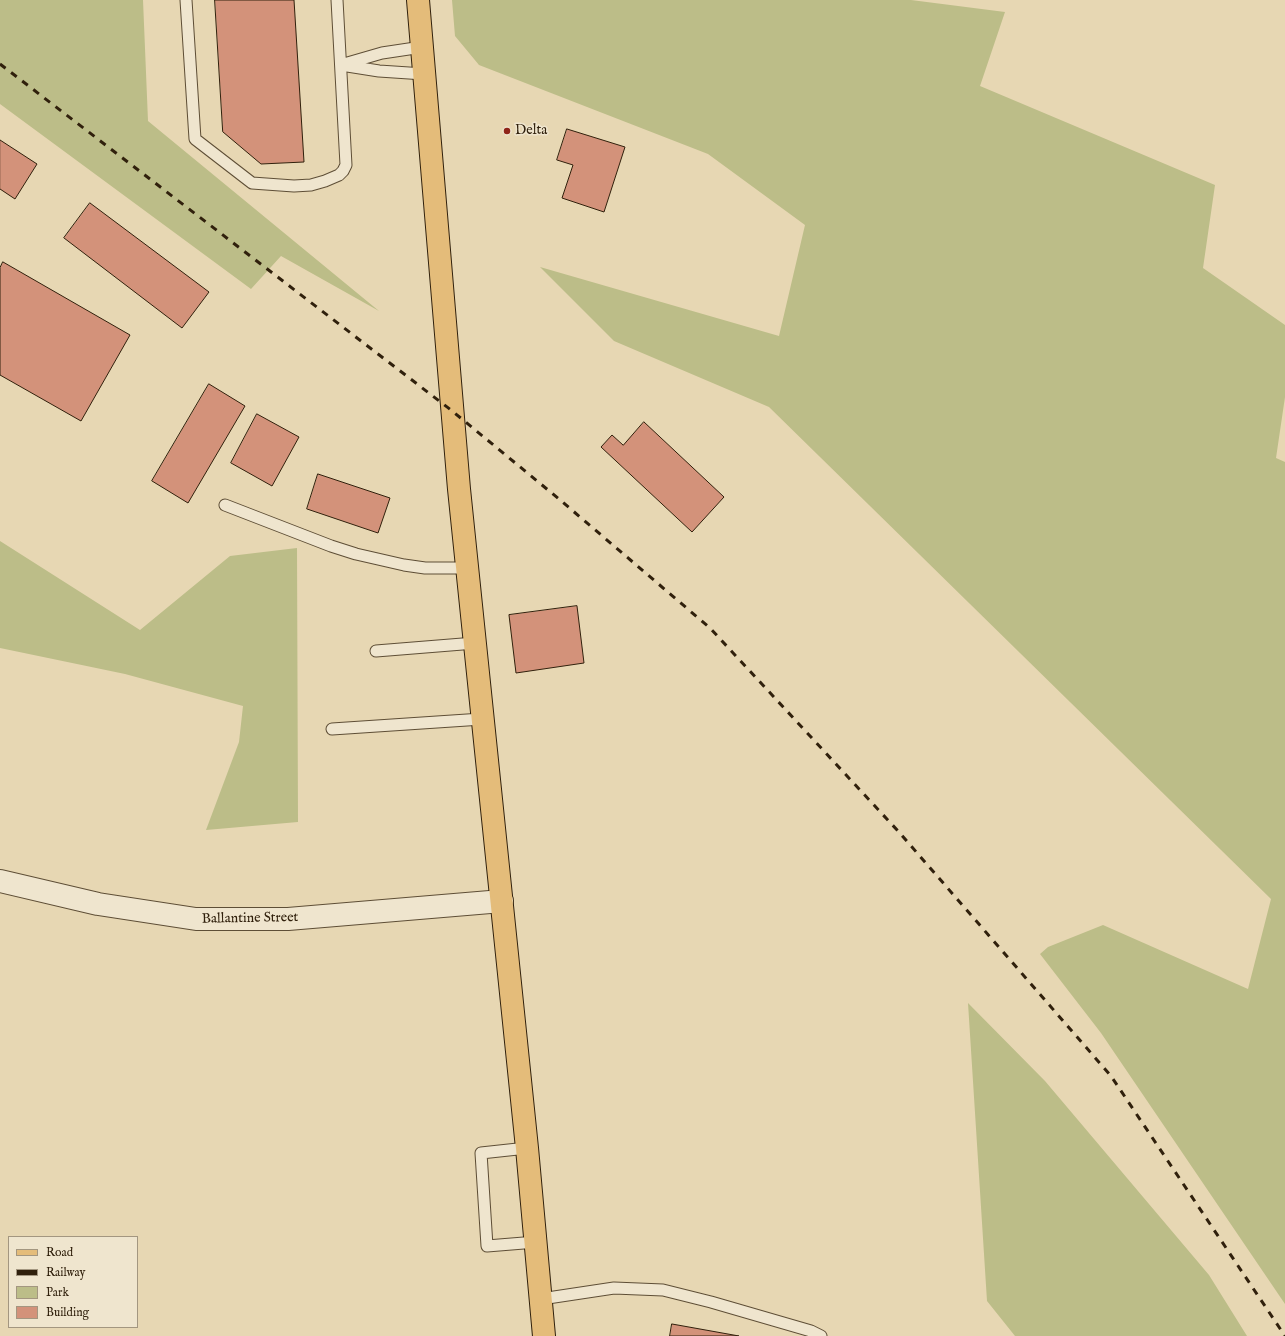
<!DOCTYPE html>
<style>
body{margin:0}
#map{position:relative;width:1285px;height:1336px;overflow:hidden;background:#e7d7b3;font-family:"IM FELL English",serif}
canvas{display:block}
.legend{position:absolute;left:8px;top:1236px;width:130px;height:92px;box-sizing:border-box;background:#efe5ce;border:1px solid #a39680;margin:0;padding:5px 7px;list-style:none;font-size:12px;color:#30200c}
.legend li{display:flex;align-items:center;gap:8px;height:20px}
.legend b{width:20px;border:1px solid #a39680}
</style>
<div id="map">
<canvas width="1285" height="1336"></canvas>
<ul class="legend">
<li><b style="height:5px;background:#e4bc7a"></b>Road</li>
<li><b style="height:5px;background:#30200c"></b>Railway</li>
<li><b style="height:11px;background:#bcbd88"></b>Park</li>
<li><b style="height:11px;background:#d3927a"></b>Building</li>
</ul>
</div>
<script>
const ctx = document.querySelector('canvas').getContext('2d');
ctx.lineJoin = 'round';
function fill(path, color) {
  ctx.fillStyle = color;
  ctx.fill(path, 'evenodd');
}
function strokePath(path, color, width, dash) {
  ctx.strokeStyle = color;
  ctx.lineWidth = width;
  ctx.lineCap = dash ? 'butt' : 'round';
  ctx.setLineDash(dash || []);
  ctx.stroke(path);
}
function drawText(font, color, halo, rows, align = 'center') {
  ctx.font = font + ' "IM FELL English",serif';
  ctx.lineWidth = 3;
  ctx.setLineDash([]);
  ctx.textBaseline = 'middle';
  ctx.strokeStyle = halo;
  ctx.fillStyle = color;
  for (const [text, x, y, turn = 0] of rows) {
    ctx.save();
    ctx.translate(x, y);
    ctx.rotate((+turn || 0) * Math.PI / 180);
    ctx.textAlign = isNaN(turn) ? turn : align;
    if (halo) ctx.strokeText(text, 0, 0);
    ctx.fillText(text, 0, 0);
    ctx.restore();
  }
}
const green = new Path2D(`
 M0,0H143L148,121L379,311L281,256L251,289L0,104Z
 M452,0H911L1005,12L980,86L1215,185L1203,268L1285,325V397L1276,458L1285,462V1304L1101,1033L1040,954L1048,947L1103,925L1248,989L1271,899L769,407L614,341L540,267L779,336L805,225L708,154L479,65L455,36Z
 M0,541L140,630L230,556L297,548L298,822L206,830L239,742L243,706L125,674L0,648Z
 M968,1003L1045,1081L1209,1275L1247,1336H1015L987,1301Z`);
const building = new Path2D(`
 M215,0H294L304,162L261,164L223,132Z
 M567,129L625,147L604,212L562,198L573,165L557,160Z
 M0,140L37,164L15,199L0,189Z
 M90,203L209,292L182,328L64,238Z
 M3,262L130,335L81,421L0,375V268Z
 M209,384L245,406L188,503L152,481Z
 M257,414L299,437L272,486L231,463Z
 M644,422L724,497L692,532L601,447L612,435L623,445Z
 M318,474L390,498L378,533L307,509Z
 M577,606L584,663L516,673L509,615Z
 M672,1324L739,1336H670Z`);
const service = new Path2D(`
 M186,0L195,139L252,183L294,186L311,185L325,181L339,175L343,171L346,165L337,0
 M344,64L382,53L422,47
 M341,65L379,71L424,74
 M225,505L331,546L356,554L404,565L425,568H467
 M376,651L475,643
 M332,729L482,719
 M527,1148L481,1153L487,1246L536,1242
 M541,1299L614,1288L663,1290L711,1302L811,1331L821,1336`);
const minor = new Path2D(`
 M0,881L98,904L196,919H288L502,901`);
const primary = new Path2D(`
 M418,0L459,489L527,1148L544,1336`);
const rail = new Path2D(`
 M0,64L451,410L559,499L710,628L898,831L1111,1076L1285,1336`);
const markers = [
 [507,131,4,"#8f2418"]
];
const poiNames = [
 ["Delta",515,131]
];
const streetNames = [
 ["Ballantine Street",250,919,-1]
];
fill(green, '#bcbd88');
fill(building, '#d3927a');
strokePath(building, '#30200c', 1);
strokePath(service, '#5e4e36', 13);
strokePath(minor, '#5e4e36', 24);
strokePath(primary, '#30200c', 24);
strokePath(service, '#efe5ce', 11);
strokePath(minor, '#efe5ce', 22);
strokePath(primary, '#e4bc7a', 22);
strokePath(rail, '#30200c', 3, [7, 7]);
for (const [x, y, r, color] of markers) {
  const dot = new Path2D();
  dot.arc(x, y, r, 0, 2 * Math.PI);
  ctx.fillStyle = color;
  ctx.fill(dot);
  strokePath(dot, '#efe5ce', 1.5);
}
drawText('14px', '#30200c', '#efe5ce', poiNames, 'left');
drawText('14px', '#30200c', '#efe5ce', streetNames);
</script>
